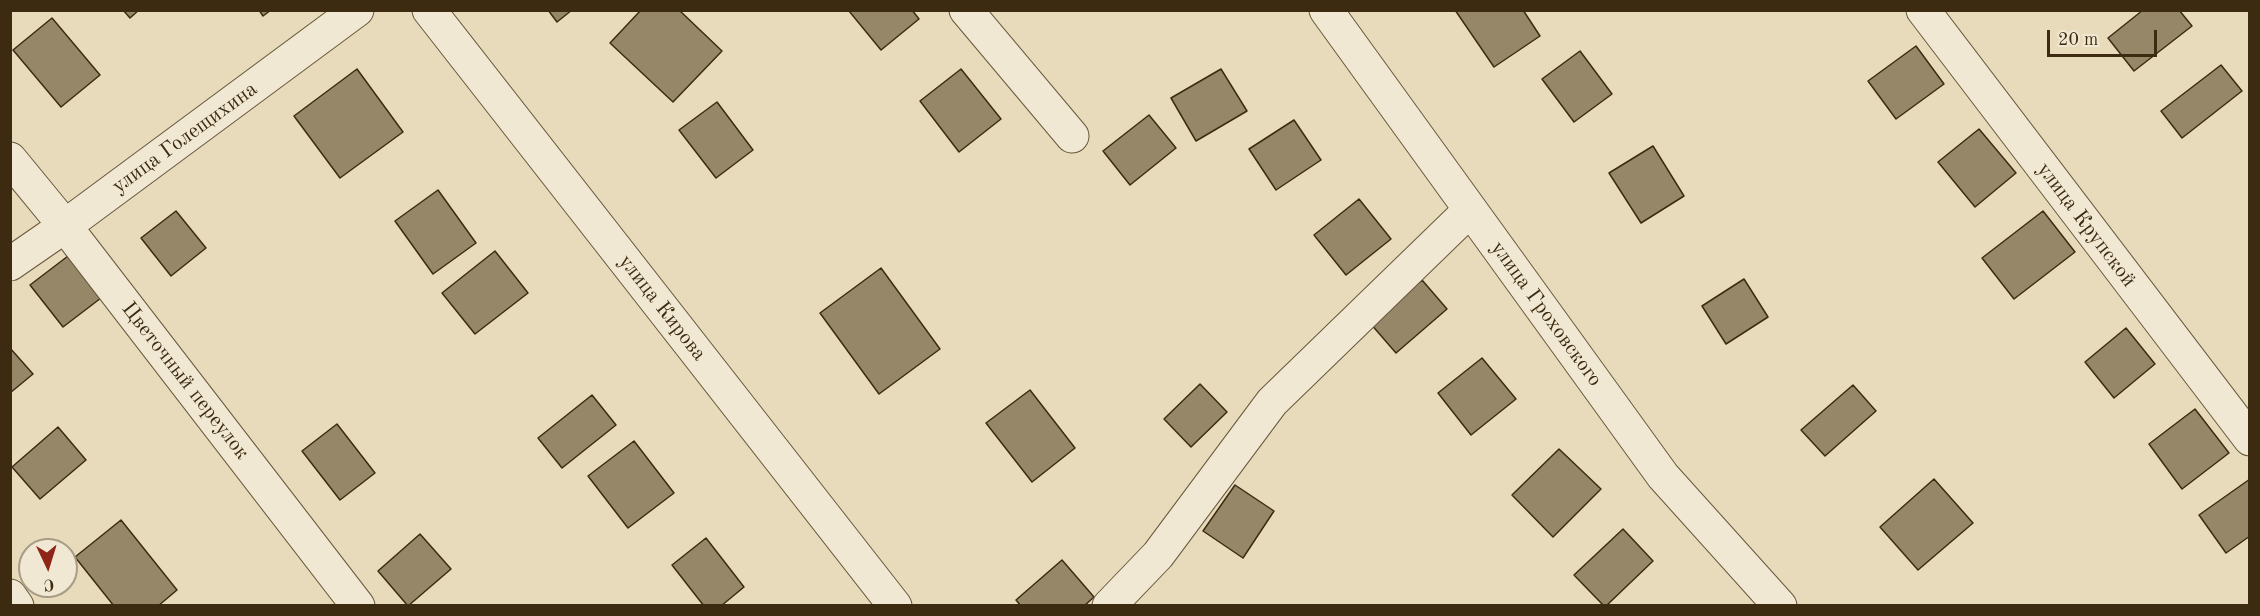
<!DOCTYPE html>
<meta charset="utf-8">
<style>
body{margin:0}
#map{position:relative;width:2260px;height:616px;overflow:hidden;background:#e8dbbb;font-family:"Old Standard TT",serif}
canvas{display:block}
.frame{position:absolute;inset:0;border:12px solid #3d2b11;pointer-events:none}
.north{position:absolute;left:18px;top:538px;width:60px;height:60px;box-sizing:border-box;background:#f0e8d3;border:2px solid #a89c85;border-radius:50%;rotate:176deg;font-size:16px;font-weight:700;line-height:24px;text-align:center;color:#3d2b11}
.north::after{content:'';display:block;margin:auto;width:21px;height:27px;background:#8f2418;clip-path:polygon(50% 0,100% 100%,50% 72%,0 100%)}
.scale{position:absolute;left:2047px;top:30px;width:110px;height:27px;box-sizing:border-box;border:3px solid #3d2b11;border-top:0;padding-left:8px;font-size:18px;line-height:21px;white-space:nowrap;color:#3d2b11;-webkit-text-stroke:4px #f0e8d3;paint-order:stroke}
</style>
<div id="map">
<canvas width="2260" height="616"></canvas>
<div class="frame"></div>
<div class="north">С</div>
<div class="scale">20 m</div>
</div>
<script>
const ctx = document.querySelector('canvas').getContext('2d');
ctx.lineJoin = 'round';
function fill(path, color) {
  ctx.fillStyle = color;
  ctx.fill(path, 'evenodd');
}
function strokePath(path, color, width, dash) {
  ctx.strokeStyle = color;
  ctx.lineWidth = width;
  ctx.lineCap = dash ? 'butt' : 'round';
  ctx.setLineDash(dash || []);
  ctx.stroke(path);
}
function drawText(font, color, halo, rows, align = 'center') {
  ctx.font = font + ' "Old Standard TT",serif';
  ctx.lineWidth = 4.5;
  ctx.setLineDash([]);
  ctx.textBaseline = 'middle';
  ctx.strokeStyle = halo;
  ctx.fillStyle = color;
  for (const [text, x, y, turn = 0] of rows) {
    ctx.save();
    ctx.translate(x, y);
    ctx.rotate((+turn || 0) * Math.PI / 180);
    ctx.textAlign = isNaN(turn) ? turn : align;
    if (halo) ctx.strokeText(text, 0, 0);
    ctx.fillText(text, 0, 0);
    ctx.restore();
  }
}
const building = new Path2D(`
 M123,10H139L130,18Z
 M259,10H271L263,16Z
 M548,10H572L557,22Z
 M641,10H679L722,51L673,102L610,43Z
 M912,10L919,19L881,50L849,11Z
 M1455,10H1523L1540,36L1494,67Z
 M2143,10H2179L2192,26L2134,71L2108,38Z
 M52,18L100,75L61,107L13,50Z
 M1916,46L1944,84L1896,119L1868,81Z
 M1580,51L1612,94L1574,122L1542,79Z
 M2221,65L2242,91L2182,138L2161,111Z
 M357,69L403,132L340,178L294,116Z
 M961,69L1001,119L959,152L920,101Z
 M1221,69L1247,111L1196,141L1171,98Z
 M717,102L753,150L716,178L679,130Z
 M1149,115L1176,148L1130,185L1103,151Z
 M1294,120L1321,160L1276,190L1249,149Z
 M1979,129L2016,173L1975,207L1938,162Z
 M1653,146L1684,196L1641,223L1609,173Z
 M438,190L476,243L433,274L395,221Z
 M1359,199L1391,239L1346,275L1314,235Z
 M176,211L206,248L171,276L141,238Z
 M2043,211L2075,252L2014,299L1982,258Z
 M495,251L528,293L475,334L442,293Z
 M68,256L101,298L63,327L30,285Z
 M881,268L940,349L879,394L820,313Z
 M1744,279L1768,317L1726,344L1702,306Z
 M1422,280L1447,309L1396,353L1370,323Z
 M2126,328L2155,364L2114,398L2085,362Z
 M10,348L33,374L10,393Z
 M1482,358L1516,399L1471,435L1438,393Z
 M1200,384L1227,412L1191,447L1164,419Z
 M1853,385L1876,411L1825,456L1801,430Z
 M1030,390L1075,448L1032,482L986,423Z
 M592,395L616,425L562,468L538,438Z
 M2195,409L2229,453L2182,489L2149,444Z
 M337,424L375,473L340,500L302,451Z
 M58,427L86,460L40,499L12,467Z
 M634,441L674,493L628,528L588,476Z
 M1559,449L1601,489L1553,537L1512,495Z
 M1934,479L1973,523L1918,570L1880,527Z
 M2250,479V536L2226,553L2199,515Z
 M1235,485L1274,511L1243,558L1203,531Z
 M121,520L177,590L158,606H114L75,557Z
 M1623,529L1653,561L1606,606H1604L1574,575Z
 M420,534L451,569L408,606L378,571Z
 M706,538L744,587L721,606H704L672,565Z
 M1062,560L1094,597L1084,606H1021L1016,600Z`);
const minor = new Path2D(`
 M429,10L895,606
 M966,10L1072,136
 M1326,10L1663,476L1780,606
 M1923,10L2250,439
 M10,159L65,226L358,606
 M10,264L65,226L357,10
 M10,596L17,606
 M1109,606L1158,555L1272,402L1470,210`);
const streetNames = [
 ["улица Голещихина",185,138,-36],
 ["улица Крупской",2086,225,53],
 ["улица Кирова",662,308,52],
 ["улица Гроховского",1546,314,54],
 ["Цветочный переулок",185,381,52]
];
fill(building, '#968769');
strokePath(building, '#3d2b11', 1.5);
strokePath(minor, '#68573c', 35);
strokePath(minor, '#f0e8d3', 33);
drawText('21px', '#3d2b11', '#f0e8d3', streetNames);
</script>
